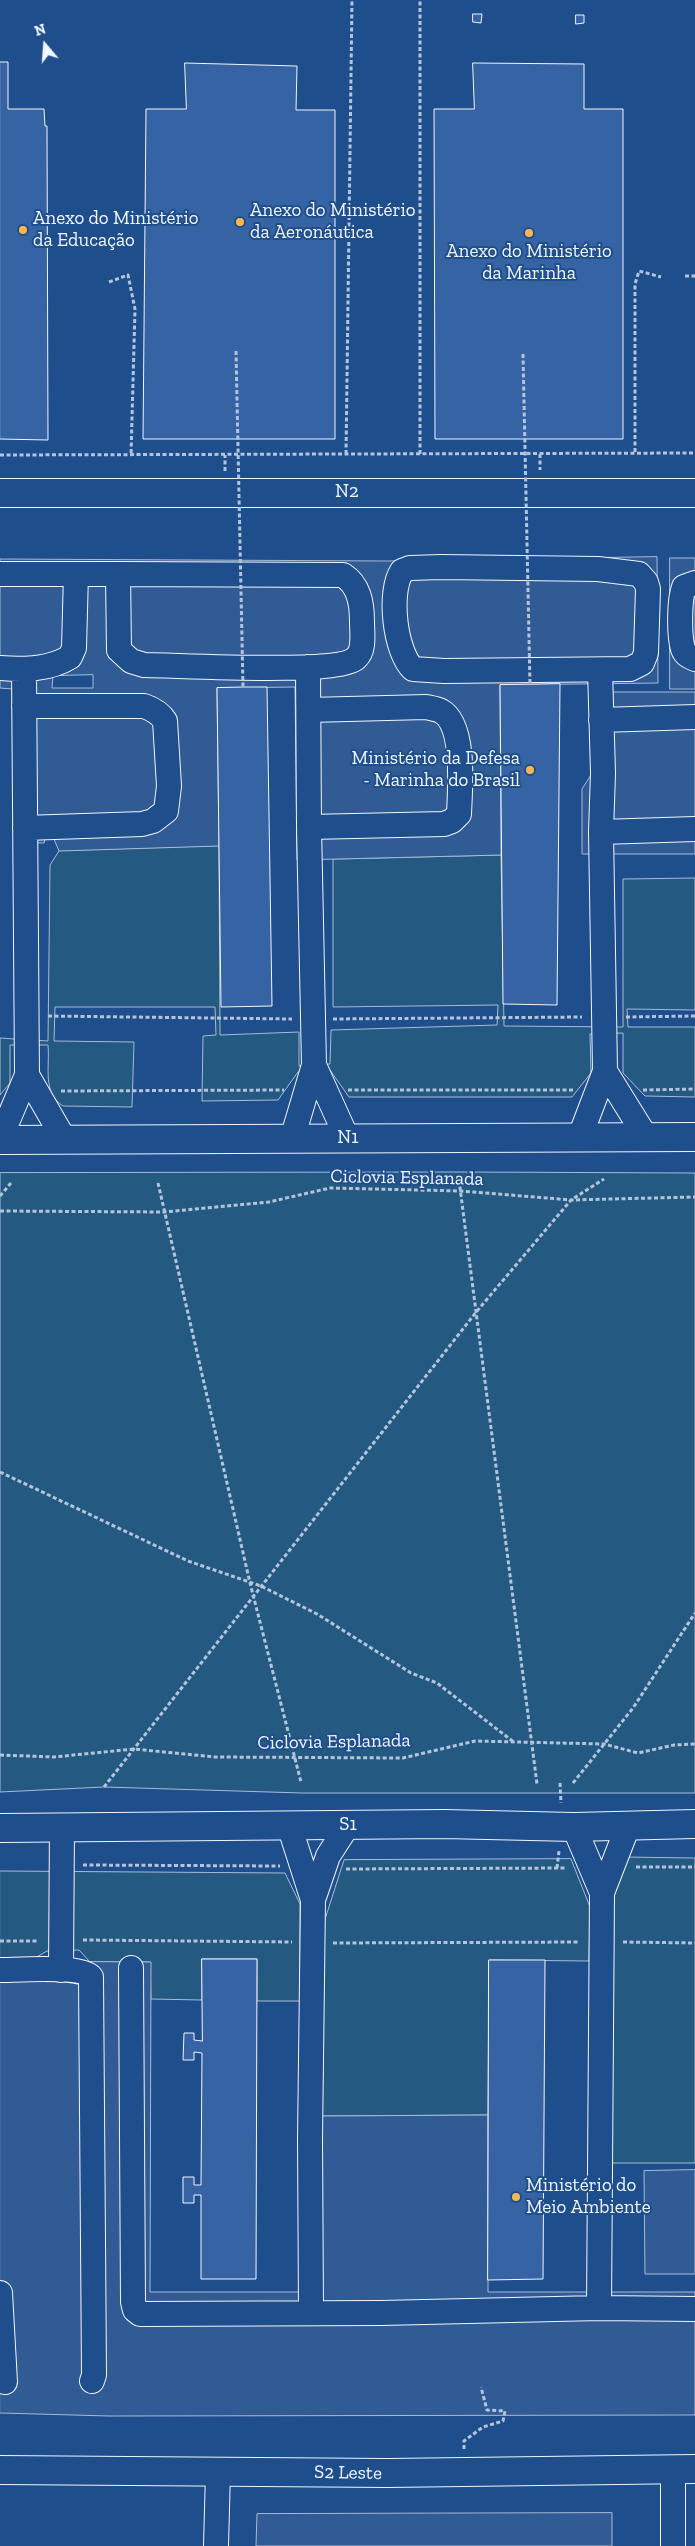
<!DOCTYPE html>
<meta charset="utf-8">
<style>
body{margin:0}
#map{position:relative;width:695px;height:2546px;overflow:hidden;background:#1f4e8c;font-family:"Zilla Slab",serif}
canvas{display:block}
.north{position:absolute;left:20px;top:20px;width:50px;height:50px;-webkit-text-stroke:4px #1f4e8c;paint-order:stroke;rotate:342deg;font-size:14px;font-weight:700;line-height:20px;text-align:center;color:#f2f6ff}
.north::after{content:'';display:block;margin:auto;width:18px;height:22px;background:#f2f6ff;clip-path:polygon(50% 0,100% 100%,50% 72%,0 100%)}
</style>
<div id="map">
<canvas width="695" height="2546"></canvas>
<div class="north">N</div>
</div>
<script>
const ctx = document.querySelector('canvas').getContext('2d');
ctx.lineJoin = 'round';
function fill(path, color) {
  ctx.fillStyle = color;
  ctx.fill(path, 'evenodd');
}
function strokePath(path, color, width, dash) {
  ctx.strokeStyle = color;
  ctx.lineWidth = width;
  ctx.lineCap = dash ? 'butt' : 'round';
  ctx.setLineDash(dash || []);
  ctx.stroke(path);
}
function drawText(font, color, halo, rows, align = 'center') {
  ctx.font = font + ' "Zilla Slab",serif';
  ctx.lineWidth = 4;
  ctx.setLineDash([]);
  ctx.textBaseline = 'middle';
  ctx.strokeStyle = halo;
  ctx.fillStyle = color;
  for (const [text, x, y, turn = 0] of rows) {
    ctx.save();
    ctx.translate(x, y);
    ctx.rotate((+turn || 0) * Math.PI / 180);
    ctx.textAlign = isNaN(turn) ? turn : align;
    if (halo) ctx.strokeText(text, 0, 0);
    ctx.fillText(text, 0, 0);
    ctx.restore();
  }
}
const green = new Path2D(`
 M219,846L220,1035L299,1032V1066L330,1064L331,1030L497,1025L498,1005L333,1007V859L501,855L504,1026L623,1027V879L695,878V1010L627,1009L628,1027H695V1097L645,1096L623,1073V1033L590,1034L591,1073L572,1097H349L330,1070L298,1072L278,1100L202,1101L203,1036L216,1035L215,1007H55L54,1041L134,1042L132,1107L63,1106C42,1093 50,1067 48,1045H10V1083L0,1095V1038L48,1041L50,865L59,851Z
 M460,1172L695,1173V1793H302L104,1787L0,1792V1173Z
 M622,1857L695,1858V2163H608L610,1873Z
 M571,1859L590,1907L589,1961L489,1960L488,2115L322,2116L319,1938L344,1860Z
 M0,1871L285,1873L300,1904V2001H257V1959H202V2000L151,1999L150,1962H90L79,1950L47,1951L30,1961H0Z`);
const parking = new Path2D(`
 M657,557L658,683L500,685L501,855L297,860L295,687L217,688L219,846L59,851L51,832L46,836L44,843L14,842L12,689L0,688V559L387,561ZM93,675V688H52L53,676Z
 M670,558H695V689H670Z
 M591,692H695V854H582V789L591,775Z
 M0,1961L151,1962L150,2292H322V2116L488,2115V2292H695V2415L109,2416L0,2413Z
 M695,2170V2274H645L644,2171Z
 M612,2513V2546H256L257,2514Z`);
const building = new Path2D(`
 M473,14H482L481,23L473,22Z
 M576,15H584V23L576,24Z
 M0,62H8V109H44L45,126H47L48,440L0,439Z
 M185,63L297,66L296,110H335V439H143L146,109H186Z
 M473,63L584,64V109H623V439H435L434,109H474Z
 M560,684L557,1005L503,1004L500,685Z
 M243,687H267L272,1006L221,1007L217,688Z
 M202,1959H257L256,2279H201V2195H194V2203H183V2177H194V2185H201L202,2053L194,2052V2060H183L184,2033H194V2040L202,2041Z
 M489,1960H545L543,2279L488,2280Z`);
const path = new Path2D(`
 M685,276H695
 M109,282L128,275L135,309L131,455
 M635,452V284L639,271L661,277
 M346,454L352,0
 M420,454V0
 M540,454V470
 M0,455L695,453
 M225,471V455
 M48,1016L292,1019
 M626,1017L695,1016
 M333,1019L582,1017
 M348,1090H574
 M643,1090L695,1089
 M61,1091L284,1090
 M459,1180L537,1784
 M158,1183L250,1583L301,1782
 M0,1196L11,1183
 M0,1211L164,1212L269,1202L330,1188L461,1191L571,1200L695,1197
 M0,1472L188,1561L261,1586L317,1614L411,1673L437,1683L515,1743
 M0,1755L54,1757L134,1749L215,1757L403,1758L475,1741L604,1744L638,1753L674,1745L695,1744
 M560,1783L561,1803
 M573,1783L633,1708L695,1613
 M104,1787L477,1311L571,1200L604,1179
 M83,1865L280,1866
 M636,1867H695
 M557,1868L559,1851
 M346,1869L567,1868
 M83,1940L292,1942
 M0,1941H39
 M623,1942L695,1943
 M333,1943L579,1942
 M464,2449V2441L483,2427L503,2421L505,2411L487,2410L481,2387`);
const minor = new Path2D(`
 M441,567L598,569L639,574L646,582L648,589L646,653L642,663L630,669L444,671L413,669C395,652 388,592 402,571L410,568Z
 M0,574H118
 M118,574L343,575C359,585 362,603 362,622C362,633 365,650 356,658C338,675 178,665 144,665L131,661L119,650Z
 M695,583L684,587C679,600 679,636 683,649C685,655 690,657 695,659
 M0,668C23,670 49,670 70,657L74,648L76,574
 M24,706H144C153,709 160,713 165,721L169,786L166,811L153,821L142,824L25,828
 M601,720L695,717
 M309,827L444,824L452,821L459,814C460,789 466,725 441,711C437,709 431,708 426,707L309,710
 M601,832L695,829
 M314,1065L347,1138
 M605,1071L646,1137
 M27,1075L64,1139
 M0,1139L27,1075L24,670
 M292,1139L314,1065L309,827L308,667
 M579,1139L605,1071L601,832L603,773L600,670
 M289,1825L313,1900
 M574,1827L602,1893
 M131,1968L133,2302L135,2310L140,2314L381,2313L599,2308L695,2309
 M0,1970C17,1970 81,1965 91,1977L94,2375L92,2381
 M61,1970L62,1826
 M0,2293L5,2382
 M599,2308L602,1893L628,1826
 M311,2313L310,2139L313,1900L328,1856L348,1825
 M216,2546L218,2472
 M673,2546V2469`);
const major = new Path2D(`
 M0,493H695
 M0,2470L388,2473L695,2469`);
const highway = new Path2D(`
 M0,1140L695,1137
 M0,1828L444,1824L574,1827L695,1824`);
const pathBridge = new Path2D(`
 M236,351L243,687
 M523,354L530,685`);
const markers = [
 [240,222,5,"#ffb74d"],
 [23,230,5,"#ffb74d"],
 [529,233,5,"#ffb74d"],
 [530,770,5,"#ffb74d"],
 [516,2197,5,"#ffb74d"]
];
const poiNames = [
 ["Anexo do Ministério",250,211],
 ["da Aeronáutica",250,233],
 ["Anexo do Ministério",33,219],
 ["da Educação",33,241],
 ["Anexo do Ministério",529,252,"center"],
 ["da Marinha",529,274,"center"],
 ["Ministério da Defesa",520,759,"right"],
 ["- Marinha do Brasil",520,781,"right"],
 ["Ministério do",526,2186],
 ["Meio Ambiente",526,2208]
];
const streetNames = [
 ["N2",347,492],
 ["N1",348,1138],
 ["Ciclovia Esplanada",407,1178,1],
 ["Ciclovia Esplanada",334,1742,-1],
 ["S1",348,1825],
 ["S2 Leste",348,2473,1]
];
fill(green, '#245a82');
strokePath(green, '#a8bbd7', 1);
fill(parking, '#305b95');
strokePath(parking, '#a8bbd7', 1);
fill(building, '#3563a3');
strokePath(building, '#f2f6ff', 1);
strokePath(minor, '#f2f6ff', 26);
strokePath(major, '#f2f6ff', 30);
strokePath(highway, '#f2f6ff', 30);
strokePath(path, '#b3c4dc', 3, [4, 2.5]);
strokePath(minor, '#1f4e8c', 24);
strokePath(major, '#1f4e8c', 28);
strokePath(highway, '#1f4e8c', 28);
strokePath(pathBridge, '#b3c4dc', 3, [4, 2.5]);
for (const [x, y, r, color] of markers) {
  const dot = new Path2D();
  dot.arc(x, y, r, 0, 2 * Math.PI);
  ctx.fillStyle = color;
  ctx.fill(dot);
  strokePath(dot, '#1f4e8c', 2);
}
drawText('19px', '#f2f6ff', '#1f4e8c', poiNames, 'left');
drawText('19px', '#f2f6ff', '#1f4e8c', streetNames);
</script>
